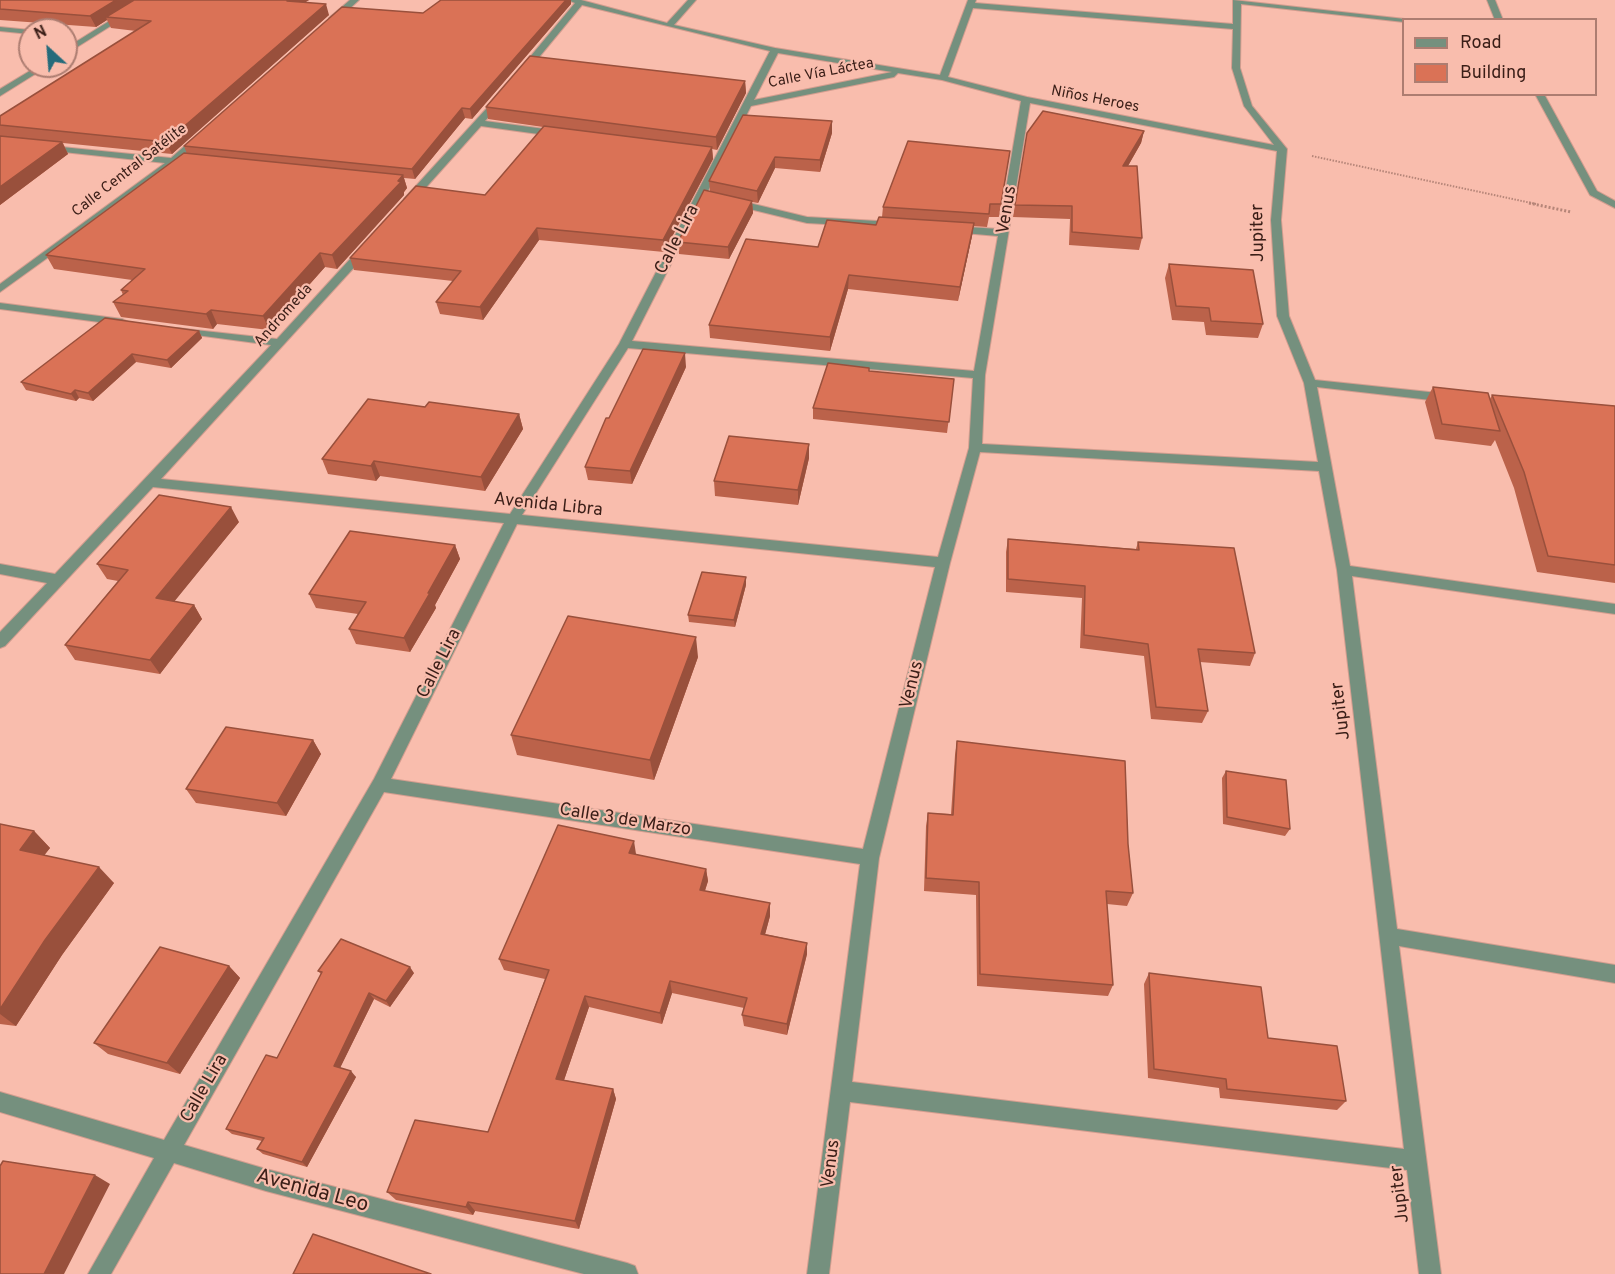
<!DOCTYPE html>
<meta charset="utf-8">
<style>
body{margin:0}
#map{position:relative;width:1615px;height:1274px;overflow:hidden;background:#f9bdad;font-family:Overpass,sans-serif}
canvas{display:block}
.legend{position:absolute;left:1402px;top:18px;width:195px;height:78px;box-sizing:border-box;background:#f9bdad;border:2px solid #ad7d71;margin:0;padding:8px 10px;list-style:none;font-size:18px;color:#3a1e17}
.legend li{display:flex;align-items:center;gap:12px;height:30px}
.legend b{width:30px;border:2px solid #ad7d71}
.north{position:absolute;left:18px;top:18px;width:60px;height:60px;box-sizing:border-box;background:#f9bdad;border:2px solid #ad7d71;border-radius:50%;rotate:334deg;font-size:16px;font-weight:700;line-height:24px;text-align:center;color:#3a1e17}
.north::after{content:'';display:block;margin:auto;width:21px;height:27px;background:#266b7b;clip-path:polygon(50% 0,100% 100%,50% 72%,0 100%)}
</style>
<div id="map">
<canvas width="1615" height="1274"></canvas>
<ul class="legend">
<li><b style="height:8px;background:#75907e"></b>Road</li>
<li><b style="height:16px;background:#da7256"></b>Building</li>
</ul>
<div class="north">N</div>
</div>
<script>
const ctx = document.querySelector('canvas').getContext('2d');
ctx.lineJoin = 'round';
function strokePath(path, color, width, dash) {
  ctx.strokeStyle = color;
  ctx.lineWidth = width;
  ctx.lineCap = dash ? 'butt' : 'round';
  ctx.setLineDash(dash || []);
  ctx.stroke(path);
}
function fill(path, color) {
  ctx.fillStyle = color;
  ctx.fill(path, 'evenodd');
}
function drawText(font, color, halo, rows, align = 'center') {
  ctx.font = font + ' Overpass,sans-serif';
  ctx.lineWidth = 4.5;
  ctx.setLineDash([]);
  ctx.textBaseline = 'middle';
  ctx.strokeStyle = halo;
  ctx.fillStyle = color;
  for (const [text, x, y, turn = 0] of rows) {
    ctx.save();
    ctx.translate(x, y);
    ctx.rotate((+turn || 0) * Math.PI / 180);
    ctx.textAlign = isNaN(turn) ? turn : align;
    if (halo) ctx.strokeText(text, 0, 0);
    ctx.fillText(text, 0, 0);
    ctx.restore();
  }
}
const pathFar1 = new Path2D(`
 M1312,156L1536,204`);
const path = new Path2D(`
 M1529,203L1571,212`);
const street = new Path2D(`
 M143,0H152L66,54V48Z
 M350,0H359L335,22H329V18Z
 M568,0H581L667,23L688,0H696L674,25L775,48L940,75L968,0H976L975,3L1233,24V0L1414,20H1404V22L1241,4L1240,68L1252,106L1287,149L1281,220L1289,316L1315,380L1448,394L1454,398L1448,402L1317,387L1350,566L1615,604V614L1352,576L1397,929L1615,965V983L1399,946L1441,1274H1419L1407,1170L850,1102L829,1274H807L860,864L384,792L184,1145L266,1169L627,1263L635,1266L638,1274H584L266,1191L174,1163L111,1274H88L154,1158L0,1112V1092L164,1140L374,779L504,523L153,487L5,646L0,648V632L47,583L0,574V564L55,574L271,345L181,333L177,332V328L277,339L362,246L366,245L371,248L370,250L161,479L510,514L619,344L770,51L582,5L526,73H520V69L575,3ZM973,8L1233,29L1232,68L1244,106L1274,145L1027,97L948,77ZM778,53L892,72L754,100ZM898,73L942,80L1021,101L999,229L952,226L947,229L952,232L998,236L974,371L632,341L751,106L894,77ZM1030,103L1277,151L1271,220L1277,316L1304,383L1318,462L982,444L985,375ZM628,348L973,378L969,448L938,557L522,515ZM980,452L1319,471L1337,570L1404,1149L852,1082L879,858L950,563ZM517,524L935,567L863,849L391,779Z
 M1487,0H1495L1503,20H1495Z
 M0,27L30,30H32L30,34L0,31Z
 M38,66H48L0,96V89Z
 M1535,94H1544L1597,191L1615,201V208L1590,195Z
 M497,97L504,99L485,121L560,131L565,134L560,137L481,126L412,203H404V199Z
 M197,135L205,137L179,163L0,292V284L165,163L45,150L42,149V145L171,158Z
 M733,199L807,217L895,222L900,225L895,228L807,223L729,204V200Z
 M0,303L122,319L128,322L122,325L0,309Z`);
const wall = new Path2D(`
 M0,0H309L305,2L329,15L172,154L63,143L68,154L0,205V116L136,31L111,28L107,20L96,27L0,20Z
 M441,0H571V4L472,119L465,118L415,179L404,178L407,188L404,192V195L337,269L325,267L269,330L217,324L213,329L121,317L113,302L123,295L121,290L132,280L54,269L46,255L187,154L184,146L423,13Z
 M745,81L746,93L717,150L712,149L713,159L664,252L539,240L483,320L440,314L436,302L453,281L354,270L350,258L485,195L543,127L488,119L486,107Z
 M832,121V133L820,172L775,168L758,203L752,202L753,213L729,259L679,254L678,242L710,191L709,181Z
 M1144,131L1141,143L1128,166L1142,238L1139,250L1069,245L1070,219L1013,217L1027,133Z
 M1010,151L999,217H989L987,227L973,226L972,236L958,301L848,289L830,351L710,338L709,325L818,247L876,225L882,217L883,207Z
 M1169,264L1263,324L1258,338L1206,335L1204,322L1172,320L1165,278Z
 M199,331L202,338L171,368L136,362L93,401L79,398L76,401L26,390L21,382Z
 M686,367L632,484L588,480L585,467L609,418Z
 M869,368V371L954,379L947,433L813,419V408Z
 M1433,387L1490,399L1492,395L1615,406V583L1537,572L1514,488L1495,440L1491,446L1435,439L1425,402Z
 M425,407L519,414L523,429L485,491L380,476L376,481L328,474L322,459Z
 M809,444V458L798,505L715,496L714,481Z
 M239,522L174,601L194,605L202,619L160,674L75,660L65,645L118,581L107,579L97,564Z
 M1008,539L1136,549L1138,542L1255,653L1250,666L1200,662L1208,711L1202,723L1151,719L1144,656L1080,648L1082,598L1006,592V552Z
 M455,545L460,559L435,605L436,608L410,652L356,644L349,629L358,614L316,608L309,594Z
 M746,585L735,627L689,622L688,615Z
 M698,657L654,780L517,755L511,735Z
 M313,740L321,754L286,816L196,803L186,789Z
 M957,741L1128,844L1133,893L1127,906L1107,904L1113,985L1108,996L977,986L976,895L924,891L926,826L928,813L951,814L955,755Z
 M1226,771L1290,829L1285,836L1223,824L1222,778Z
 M0,824L34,831L50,848L44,855L114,883L62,955L16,1026L0,1024Z
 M636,854V855L706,869L708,881L705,891L770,903V916L765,934L807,943V954L787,1035L744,1026L742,1015L744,1008L672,993L662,1024L589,1007L564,1080L613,1089L616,1099L579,1229L475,1211L473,1215L396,1200L387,1192L488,1132L545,979L504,970L499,959Z
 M229,966L240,978L180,1074L108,1054L94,1043Z
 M318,971L414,973L390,1007L374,999L340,1068L356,1077L307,1167L263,1154L257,1149L262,1141L232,1134L226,1129L277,1058L321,974Z
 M1149,973L1268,1038L1346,1101L1337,1110L1220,1098L1219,1088L1148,1078L1144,984Z`);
const shadedWall = new Path2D(`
 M116,0H139L106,17L107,20L96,27L90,16Z
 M289,0H309L290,12L287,1Z
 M566,0H571V4L472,119L470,109Z
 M326,4L329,15L172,154L166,142Z
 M745,81L746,93L717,150L716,137Z
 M462,108L465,118L415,179L412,169Z
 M832,121V133L820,172V160Z
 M1144,131L1141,143L1121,178L1123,166Z
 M62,142L68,154L0,205V187Z
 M712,147L713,159L664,252L663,240Z
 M775,157V168L758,203L757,191Z
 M403,175L407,188L404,192V195L337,269L332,255Z
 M752,201L753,213L729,259L728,247Z
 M974,223L972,236L958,301L960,287Z
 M537,228L539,240L483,320L480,307Z
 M320,253L325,267L269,330L263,316Z
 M849,275L848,289L830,351V337Z
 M211,310L217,324L213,329L206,314Z
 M199,331L202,338L171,368L167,360Z
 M685,353L686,367L632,484L630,471Z
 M132,354L136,362L93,401L88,393Z
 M75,390L79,398L76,401L71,394Z
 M519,414L523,429L485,491L481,477Z
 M809,444V458L798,505V490Z
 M374,461L380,476L376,481L371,466Z
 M231,507L239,522L165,613L156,598Z
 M455,545L460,559L435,605L436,608L410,652L404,638L428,593Z
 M746,577V585L735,627L734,620Z
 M194,605L202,619L160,674L150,660Z
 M696,637L698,657L654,780L650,760Z
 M313,740L321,754L286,816L277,803Z
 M34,831L50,848L36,866L20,850Z
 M634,841L636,854L632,866L629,853Z
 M99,867L114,883L62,955L16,1026L0,1014V1009L45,940Z
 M706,869L708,881L701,902L700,890Z
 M770,903V916L762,946L761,934Z
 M807,943V954L787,1035V1024Z
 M229,966L240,978L180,1074L167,1063Z
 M410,967L414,973L390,1007L386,1001Z
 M670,981L672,993L662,1024L660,1013Z
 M369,993L374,999L338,1072L334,1066Z
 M585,996L589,1007L561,1089L556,1079Z
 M351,1071L356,1077L307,1167L302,1162Z
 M613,1089L616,1099L579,1229L575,1221Z
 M95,1175L110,1184L64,1274H44Z
 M468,1202L475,1211L473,1215L466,1207Z`);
const building = new Path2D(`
 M0,0H116L90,16L0,9Z
 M134,0H289L287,1L326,4L166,142L0,125V116L151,21L106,17Z
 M441,0H566L470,109L462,108L412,169L184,146L342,7L423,13Z
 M530,56L745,81L716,137L486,107Z
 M1043,111L1144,131L1123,166H1137L1142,238L1072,232V206L1015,205L1027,133Z
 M743,115L832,121L820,160L775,157L757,191L709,181Z
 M544,126L712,147L663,240L537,228L480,307L436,302L461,271L350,258L416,186L485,195Z
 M0,136L62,142L0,187Z
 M908,141L1010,151L1001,204H990L989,214L883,207Z
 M184,153L403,175L398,181L401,182L332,255L320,253L263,316L211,310L206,314L113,302L128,291L121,290L145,269L46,255Z
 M704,190L752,201L728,247L678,242Z
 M879,217L974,223L960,287L849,275L830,337L709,325L746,239L818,247L827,220L876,225Z
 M1169,264L1253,270L1263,324L1211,321L1209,308L1176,306Z
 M105,318L199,331L167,360L132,354L88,393L75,390L71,394L21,382Z
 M643,349L685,353L630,471L585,467L606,418H609Z
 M828,363L869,368V371L954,379L949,422L813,408Z
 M1433,387L1488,393L1500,431L1442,424Z
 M1492,395L1615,406V565L1548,556L1524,472Z
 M368,399L425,407L429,402L519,414L481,477L374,461L371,466L322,459Z
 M729,436L809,444L798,490L714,481Z
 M159,495L231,507L156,598L194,605L150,660L65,645L128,570L97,564Z
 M350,531L455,545L428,593H430L404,638L349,629L366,602L309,594Z
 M1008,539L1139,550L1138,542L1234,548L1255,653L1198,649L1208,711L1156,707L1148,644L1084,635L1085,586L1008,579Z
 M702,572L746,577L734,620L688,615Z
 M568,616L696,637L650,760L511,735Z
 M226,727L313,740L277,803L186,789Z
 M957,741L1125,761L1128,844L1133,893L1106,891L1113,985L980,974L979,882L926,878L928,813L953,815Z
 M1226,771L1286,780L1290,829L1227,817Z
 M0,824L34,831L20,850L99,867L45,940L0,1009Z
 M558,825L634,841L629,853L706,869L700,890L770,903L761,934L807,943L787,1024L742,1015L747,998L670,981L660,1013L585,996L556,1079L613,1089L575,1221L468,1202L466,1207L387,1192L415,1120L488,1132L549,970L499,959Z
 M341,939L410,967L386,1001L369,993L334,1066L351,1071L302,1162L257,1149L264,1138L226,1129L266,1055L277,1058L322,972L318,971Z
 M160,947L229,966L167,1063L94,1043Z
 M1149,973L1261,987L1268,1038L1337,1046L1346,1101L1227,1089L1226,1079L1154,1069Z
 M3,1161L95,1175L44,1274H0V1166Z
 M313,1234L431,1274H293Z`);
const farStreetnames = [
 ["Calle Vía Láctea",821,74,-11],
 ["Niños Heroes",1095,100,11],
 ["Calle Central Satélite",130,171,-38],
 ["Andromeda",284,316,-48]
];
const streetNames = [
 ["Venus",1008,210,-81],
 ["Jupiter",1259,233,-91],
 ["Calle Lira",678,240,-63],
 ["Avenida Libra",548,506,6],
 ["Calle Lira",440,664,-63],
 ["Venus",913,685,-76],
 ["Jupiter",1342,711,-97],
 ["Calle 3 de Marzo",625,821,9],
 ["Calle Lira",205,1089,-60],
 ["Venus",832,1164,-83],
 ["Jupiter",1401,1194,-97]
];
const nearStreetnames = [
 ["Avenida Leo",312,1192,15]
];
strokePath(street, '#d39d8f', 2);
strokePath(pathFar1, '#b58578', 2, [1.5, 1.5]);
strokePath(path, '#b58578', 3, [2, 2]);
fill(street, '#75907e');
fill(wall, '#bb624a');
fill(shadedWall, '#99503c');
fill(building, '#da7256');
strokePath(building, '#99503c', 1.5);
drawText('15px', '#3a1e17', '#f9bdad', farStreetnames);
drawText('18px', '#3a1e17', '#f9bdad', streetNames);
drawText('21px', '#3a1e17', '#f9bdad', nearStreetnames);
</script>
